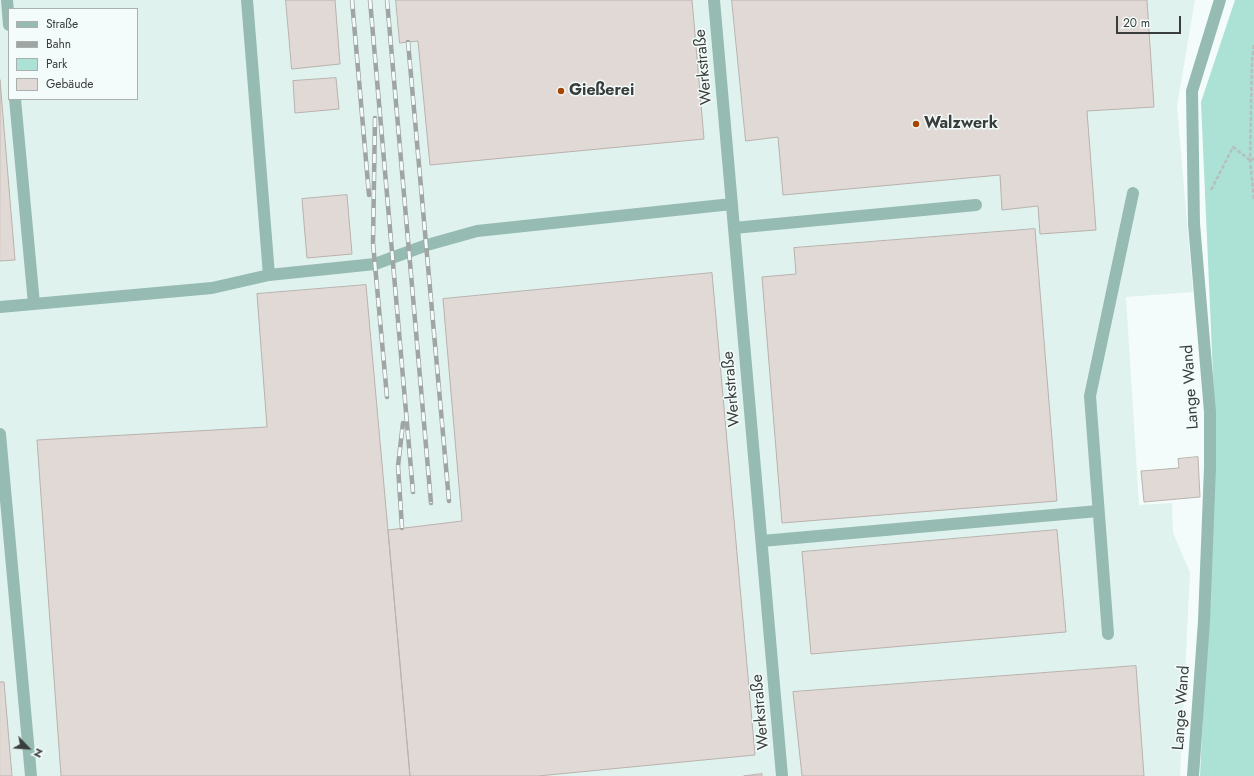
<!DOCTYPE html>
<meta charset="utf-8">
<style>
body{margin:0}
#map{position:relative;width:1254px;height:776px;overflow:hidden;background:#f3fcfa;font-family:Jost,sans-serif}
canvas{display:block}
.legend{position:absolute;left:8px;top:8px;width:130px;height:92px;box-sizing:border-box;background:#f3fcfa;border:1px solid #a9b0ae;margin:0;padding:5px 7px;list-style:none;font-size:12px;color:#393d3c}
.legend li{display:flex;align-items:center;gap:8px;height:20px}
.legend b{width:20px;border:1px solid #a9b0ae}
.north{position:absolute;left:8px;top:728px;width:40px;height:40px;-webkit-text-stroke:3px #f3fcfa;paint-order:stroke;rotate:115deg;font-size:11px;font-weight:700;line-height:16px;text-align:center;color:#393d3c}
.north::after{content:'';display:block;margin:auto;width:14px;height:18px;background:#393d3c;clip-path:polygon(50% 0,100% 100%,50% 72%,0 100%)}
.scale{position:absolute;left:1116px;top:16px;width:65px;height:18px;box-sizing:border-box;border:2px solid #393d3c;border-top:0;padding-left:5px;font-size:12px;line-height:14px;white-space:nowrap;color:#393d3c;-webkit-text-stroke:3px #f3fcfa;paint-order:stroke}
</style>
<div id="map">
<canvas width="1254" height="776"></canvas>
<ul class="legend">
<li><b style="height:5px;background:#96bbb3"></b>Straße</li>
<li><b style="height:5px;background:#9ea5a3"></b>Bahn</li>
<li><b style="height:11px;background:#ace1d5"></b>Park</li>
<li><b style="height:11px;background:#e1d9d5"></b>Gebäude</li>
</ul>
<div class="north">N</div>
<div class="scale">20 m</div>
</div>
<script>
const ctx = document.querySelector('canvas').getContext('2d');
ctx.lineJoin = 'round';
function fill(path, color) {
  ctx.fillStyle = color;
  ctx.fill(path, 'evenodd');
}
function strokePath(path, color, width, dash) {
  ctx.strokeStyle = color;
  ctx.lineWidth = width;
  ctx.lineCap = dash ? 'butt' : 'round';
  ctx.setLineDash(dash || []);
  ctx.stroke(path);
}
function drawText(font, color, halo, rows, align = 'center') {
  ctx.font = font + ' Jost,sans-serif';
  ctx.lineWidth = 3;
  ctx.setLineDash([]);
  ctx.textBaseline = 'middle';
  ctx.strokeStyle = halo;
  ctx.fillStyle = color;
  for (const [text, x, y, turn = 0] of rows) {
    ctx.save();
    ctx.translate(x, y);
    ctx.rotate((+turn || 0) * Math.PI / 180);
    ctx.textAlign = isNaN(turn) ? turn : align;
    if (halo) ctx.strokeText(text, 0, 0);
    ctx.fillText(text, 0, 0);
    ctx.restore();
  }
}
const built = new Path2D(`
 M0,0H1195L1177,106L1193,292L1126,297L1139,505L1172,503L1173,533L1190,572L1180,776H0ZM9,9H137V99H9Z`);
const green = new Path2D(`
 M1235,0H1254V776H1200L1216,443L1201,102Z`);
const building = new Path2D(`
 M286,0H335L340,64L292,69Z
 M396,0H692L704,139L430,165L418,41L400,43Z
 M732,0H1147L1154,107L1087,111L1096,230L1040,234L1038,206L1002,210L1000,175L783,195L778,137L746,141Z
 M336,78L339,109L295,113L293,81Z
 M0,80L15,260L0,261Z
 M347,195L352,254L307,258L302,199Z
 M1035,229L1057,501L782,523L762,277L796,274L794,248Z
 M712,273L755,755L538,776H410L388,530L462,521L443,299Z
 M366,285L410,776H61L37,440L267,427L257,294Z
 M1198,457L1200,497L1144,502L1141,471L1179,468L1178,459Z
 M1057,530L1066,632L811,654L802,552Z
 M1136,666L1144,776H802L793,692Z
 M0,682H4L12,776H0Z
 M762,774V776H744Z`);
const path = new Path2D(`
 M1254,45L1252,60L1250,160L1254,199
 M1250,160L1254,159
 M1211,190L1233,147L1250,160`);
const minor = new Path2D(`
 M7,0L9,25
 M247,0L269,275
 M714,0L782,776
 M15,99L34,304
 M734,228L976,205
 M0,307L212,288L269,275L375,264L427,245L477,231L732,204
 M0,434L31,776
 M762,541L1098,511
 M1108,634L1090,396L1133,193
 M1193,776L1204,621L1210,467V412L1194,224L1192,91L1220,0`);
const rail = new Path2D(`
 M352,0L369,195
 M370,0L413,492
 M387,0L431,503
 M408,42L449,501
 M375,118L373,243L387,397
 M402,528L398,466L403,423`);
const markers = [
 [561,91,4,"#a64502"],
 [916,124,4,"#a64502"]
];
const streetNames = [
 ["Werkstraße",704,67,-95],
 ["Lange Wand",1191,387,-94],
 ["Werkstraße",732,389,-95],
 ["Lange Wand",1182,708,-86],
 ["Werkstraße",761,712,-95]
];
const poiNames = [
 ["Gießerei",569,91],
 ["Walzwerk",924,124]
];
fill(built, '#e0f2ee');
fill(green, '#ace1d5');
fill(building, '#e1d9d5');
strokePath(building, '#bab2ae', 1);
strokePath(path, '#b7bfbd', 2.5, [4, 2]);
strokePath(minor, '#96bbb3', 12);
strokePath(rail, '#9ea5a3', 4.5);
strokePath(rail, '#f3fcfa', 3, [9]);
for (const [x, y, r, color] of markers) {
  const dot = new Path2D();
  dot.arc(x, y, r, 0, 2 * Math.PI);
  ctx.fillStyle = color;
  ctx.fill(dot);
  strokePath(dot, '#f3fcfa', 1.5);
}
drawText('16px', '#393d3c', '#f3fcfa', streetNames);
drawText('bold 16px', '#393d3c', '#f3fcfa', poiNames, 'left');
</script>
